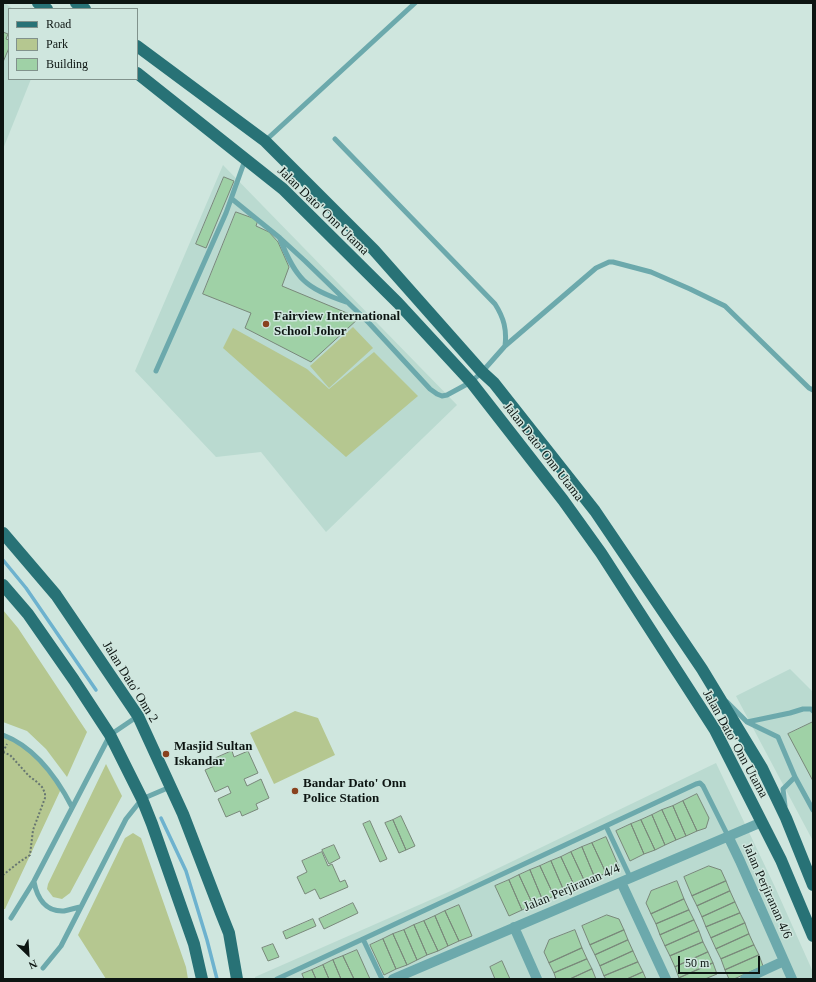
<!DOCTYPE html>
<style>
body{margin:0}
#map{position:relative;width:816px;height:982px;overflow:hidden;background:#cfe6de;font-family:"Times New Roman",serif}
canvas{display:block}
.frame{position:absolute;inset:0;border:4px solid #0d1512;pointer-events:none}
.legend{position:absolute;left:8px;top:8px;width:130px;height:72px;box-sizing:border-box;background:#cfe6de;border:1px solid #81928c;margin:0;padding:5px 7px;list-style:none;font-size:12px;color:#0d1512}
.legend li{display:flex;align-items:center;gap:8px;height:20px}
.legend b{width:20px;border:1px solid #81928c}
.north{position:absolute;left:8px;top:934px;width:40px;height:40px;-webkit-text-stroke:3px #cfe6de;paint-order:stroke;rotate:155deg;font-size:11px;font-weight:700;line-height:16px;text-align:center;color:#0d1512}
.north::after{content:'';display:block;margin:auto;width:14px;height:18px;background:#0d1512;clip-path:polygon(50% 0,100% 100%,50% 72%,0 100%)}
.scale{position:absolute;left:678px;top:956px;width:82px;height:18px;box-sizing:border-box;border:2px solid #0d1512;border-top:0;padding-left:5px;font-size:12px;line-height:14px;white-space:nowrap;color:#0d1512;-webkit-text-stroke:3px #cfe6de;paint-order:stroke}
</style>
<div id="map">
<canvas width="816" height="982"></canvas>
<div class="frame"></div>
<ul class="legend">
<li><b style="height:5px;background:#287276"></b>Road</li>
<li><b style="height:11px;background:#b5c790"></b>Park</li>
<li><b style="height:11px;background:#9fd1a6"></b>Building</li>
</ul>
<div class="north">N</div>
<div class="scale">50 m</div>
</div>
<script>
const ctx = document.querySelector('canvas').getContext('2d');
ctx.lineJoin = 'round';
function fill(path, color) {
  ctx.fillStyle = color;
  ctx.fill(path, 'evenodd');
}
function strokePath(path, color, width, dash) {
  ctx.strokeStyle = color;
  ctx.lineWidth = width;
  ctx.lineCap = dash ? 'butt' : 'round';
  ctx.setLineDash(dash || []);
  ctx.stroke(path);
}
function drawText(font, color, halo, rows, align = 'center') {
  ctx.font = font + ' "Times New Roman",serif';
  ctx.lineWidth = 3;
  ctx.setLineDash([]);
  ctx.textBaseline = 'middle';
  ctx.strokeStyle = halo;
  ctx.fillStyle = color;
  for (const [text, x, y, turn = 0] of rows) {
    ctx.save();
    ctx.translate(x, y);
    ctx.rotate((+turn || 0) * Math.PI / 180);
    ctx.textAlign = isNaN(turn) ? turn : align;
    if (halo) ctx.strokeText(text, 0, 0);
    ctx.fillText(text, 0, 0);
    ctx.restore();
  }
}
const built = new Path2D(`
 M3,3H5L13,9H9V79H31L3,149Z
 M223,165L457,405L326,532L261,452L216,457L135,371Z
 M790,669L813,692V841L736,696Z
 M716,763L775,887L813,972V979H255V977L453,890Z`);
const green = new Path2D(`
 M353,327L373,348L329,388L310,366Z
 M233,328L307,369L329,389L374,352L418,396L346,457L223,348Z
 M3,610L18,628L87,732L67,777L46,749L27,731L3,722Z
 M295,711L318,718L335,755L274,784L250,733Z
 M3,733C27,741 45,770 61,789L5,909H3Z
 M106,764L122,796L70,893L62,899L53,897L47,889L48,884Z
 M133,833L141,838L186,967L188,979H106L78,935L125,838Z`);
const stream = new Path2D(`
 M3,560L26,588L96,690
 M161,818L186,871L207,940L217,979`);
const building = new Path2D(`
 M3,32L8,34L6,39L9,40V48L3,62Z
 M224,177L234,181L206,248L196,244Z
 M236,212L258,220L256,226L269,232L278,242L289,267L282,286L359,318L311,362L245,328L251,313L203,294Z
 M813,722V781L788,734Z
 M232,751L234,757L248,751L258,773L244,779L247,786L261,779L269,798L256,804L258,809L242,816L240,811L226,817L218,799L231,793L228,786L215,792L205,770L219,764L216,758Z
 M697,794L709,818L706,828L697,831L683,801Z
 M683,801L697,831L686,836L673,806Z
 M673,806L686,836L676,840L662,810Z
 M662,810L676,840L665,845L652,815Z
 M652,815L665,845L655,850L641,820Z
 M401,816L415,846L406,850L393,820Z
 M393,820L406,850L399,853L385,823Z
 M641,820L655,850L644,854L631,824Z
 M370,821L387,859L380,862L363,824Z
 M631,824L644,854L630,861L616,831Z
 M606,837L619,867L606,873L592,843Z
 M592,843L606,873L595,878L582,847Z
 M334,845L340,858L329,864L322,850Z
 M582,847L595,878L585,882L571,852Z
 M322,852L328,866L332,864L340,882L345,880L348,887L320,899L315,889L305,894L297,877L307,872L302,861Z
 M571,852L585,882L575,887L561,857Z
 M561,857L575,887L564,891L551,861Z
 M551,861L564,891L554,896L540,866Z
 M540,866L554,896L543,901L530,870Z
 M709,866L721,870L726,881L692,896L684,877Z
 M530,870L543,901L533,905L519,875Z
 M519,875L533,905L522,910L509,880Z
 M509,880L522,910L509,916L495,886Z
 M677,881L684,899L651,914L646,903L651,891Z
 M726,881L730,891L697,906L692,896Z
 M730,891L735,902L702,917L697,906Z
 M684,899L689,910L656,924L651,914Z
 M735,902L740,913L706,927L702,917Z
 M353,903L358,913L324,929L319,919Z
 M459,905L472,936L459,941L445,911Z
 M689,910L694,920L660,935L656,924Z
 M445,911L459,941L448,946L435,916Z
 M740,913L745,923L711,938L706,927Z
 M607,915L619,919L624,930L590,945L582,926Z
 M435,916L448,946L438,951L424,921Z
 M313,919L316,926L286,939L283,932Z
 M694,920L699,931L665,946L660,935Z
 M424,921L438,951L427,955L414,925Z
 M745,923L749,934L716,949L711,938Z
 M414,925L427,955L417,960L404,930Z
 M404,930L417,960L407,965L393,934Z
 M575,930L582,948L549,963L544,952L549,940Z
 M624,930L628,940L595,955L590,945Z
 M699,931L703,942L670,956L665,946Z
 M393,934L407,965L396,969L383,939Z
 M749,934L754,945L721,959L716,949Z
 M383,939L396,969L384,975L370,945Z
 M628,940L633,951L600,966L595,955Z
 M703,942L708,952L675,967L670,956Z
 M273,944L279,957L268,961L262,948Z
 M754,945L759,955L725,970L721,959Z
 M582,948L587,959L554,973L549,963Z
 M357,950L370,979H354L343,956Z
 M633,951L638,962L604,976L600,966Z
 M708,952L713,963L679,978L675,967Z
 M759,955L763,966L734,979H729L725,970Z
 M343,956L354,979H341L333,960Z
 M587,959L592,969L570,979H556L554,973Z
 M333,960L341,979H329L323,965Z
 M502,961L510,979H495L490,967Z
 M638,962L643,972L627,979H606L604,976Z
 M713,963L717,974L705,979H680L679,978Z
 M323,965L329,979H316L312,970Z
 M592,969L596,979H570Z
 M312,970L316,979H304L302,974Z
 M643,972L646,979H627Z`);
const path = new Path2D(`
 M3,752L10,755L29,776L37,782L42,787L45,793V798L33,830L30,855L18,863L3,875
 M3,752L7,744`);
const service = new Path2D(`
 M335,139L495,304C504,318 507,330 505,346
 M265,141L415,3
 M232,199L280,238L305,261L369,323L430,389L437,394L442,396L447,395L471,382L482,372L505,346L596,268L609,262H613L651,272L690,289L725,306L809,388L813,390
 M280,239C296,279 305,288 346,302
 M156,371L226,213L245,160
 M727,702L747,722L778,737L795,777L783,789L785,806
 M747,722L790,713L803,709H811L813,711
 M3,735C35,747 57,778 72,807
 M795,777L813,810
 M606,826L630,877
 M34,882C37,897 45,912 64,911C69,910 75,908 80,907
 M11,918L34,881L110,735L138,716
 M363,939L382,979
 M43,968L61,946L126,819L142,799L170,787
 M277,979L696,784L700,783L703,786L728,836`);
const minor = new Path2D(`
 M728,836L740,861L792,979
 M621,882L666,979
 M514,927L537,979
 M393,979L762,822
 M745,979L784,961`);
const primary = new Path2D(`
 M38,3L47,9
 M76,3L85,9
 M137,46L265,141L374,250L482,372L494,383L595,511L702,669L762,768L786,818L813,885
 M137,73L283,189L398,303L471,382L563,500L601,553L715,730L781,860L813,936
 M3,533L56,595L138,716L183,814L221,913L229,933L237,979
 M3,585L28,614L74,680L110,735L142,799L152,824L194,944L202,979`);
const markers = [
 [266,324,4,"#89421e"],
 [166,754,4,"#89421e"],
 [295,791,4,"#89421e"]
];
const streetNames = [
 ["Jalan Dato' Onn Utama",323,211,44],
 ["Jalan Dato' Onn Utama",543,452,52],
 ["Jalan Dato' Onn 2",130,682,58],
 ["Jalan Dato' Onn Utama",735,744,61],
 ["Jalan Perjiranan 4/4",572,888,-23],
 ["Jalan Perjiranan 4/6",767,891,66]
];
const poiNames = [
 ["Fairview International",274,317],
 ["School Johor",274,332],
 ["Masjid Sultan",174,747],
 ["Iskandar",174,762],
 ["Bandar Dato' Onn",303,784],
 ["Police Station",303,799]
];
fill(built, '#badad0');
fill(green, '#b5c790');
strokePath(stream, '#6db2ce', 3.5);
fill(building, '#9fd1a6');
strokePath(building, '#79887a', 1);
strokePath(path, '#677671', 2, [2, 2]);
strokePath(service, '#6ca9ac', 5);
strokePath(minor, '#6ca9ac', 10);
strokePath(primary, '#287276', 12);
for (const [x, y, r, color] of markers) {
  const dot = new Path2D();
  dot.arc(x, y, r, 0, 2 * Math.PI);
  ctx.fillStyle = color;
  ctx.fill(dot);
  strokePath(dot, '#cfe6de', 1.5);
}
drawText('13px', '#0d1512', '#cfe6de', streetNames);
drawText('bold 13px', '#0d1512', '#cfe6de', poiNames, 'left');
</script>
